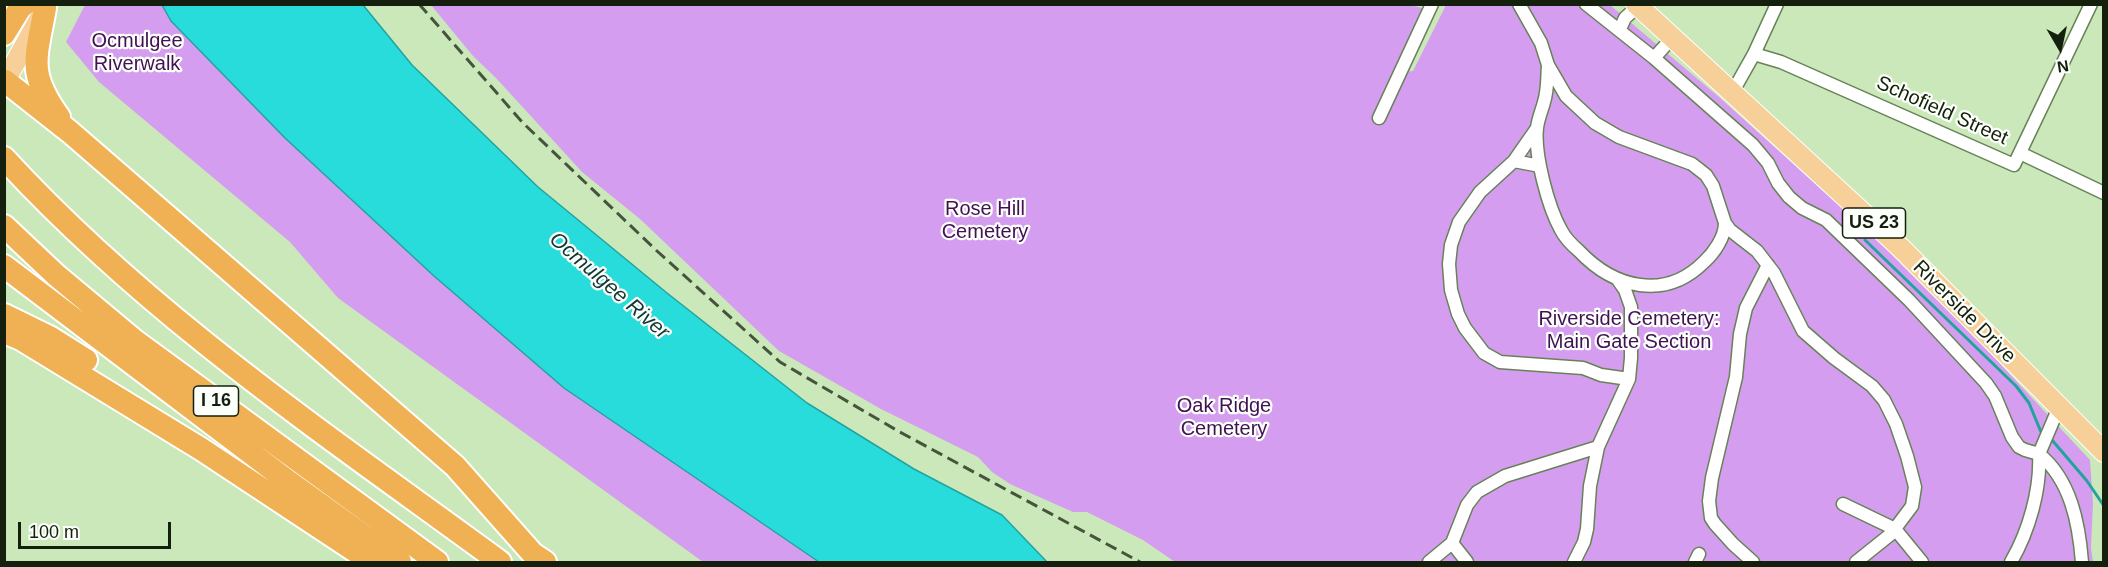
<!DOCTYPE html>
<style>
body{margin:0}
#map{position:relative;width:2108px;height:567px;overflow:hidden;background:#cbe8ba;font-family:Helvetica,sans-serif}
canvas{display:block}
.frame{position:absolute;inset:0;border:6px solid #151f0e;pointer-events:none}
.north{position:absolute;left:2030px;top:18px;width:60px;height:60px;-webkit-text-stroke:4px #fcfffa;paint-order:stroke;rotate:171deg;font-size:16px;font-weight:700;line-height:24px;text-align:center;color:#151f0e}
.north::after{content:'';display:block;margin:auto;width:21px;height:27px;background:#151f0e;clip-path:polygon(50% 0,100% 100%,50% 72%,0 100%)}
.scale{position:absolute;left:18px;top:522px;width:153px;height:27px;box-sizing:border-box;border:3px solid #151f0e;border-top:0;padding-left:8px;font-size:18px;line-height:21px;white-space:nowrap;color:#151f0e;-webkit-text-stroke:4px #fcfffa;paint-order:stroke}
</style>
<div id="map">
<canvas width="2108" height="567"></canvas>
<div class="frame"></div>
<div class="north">N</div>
<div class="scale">100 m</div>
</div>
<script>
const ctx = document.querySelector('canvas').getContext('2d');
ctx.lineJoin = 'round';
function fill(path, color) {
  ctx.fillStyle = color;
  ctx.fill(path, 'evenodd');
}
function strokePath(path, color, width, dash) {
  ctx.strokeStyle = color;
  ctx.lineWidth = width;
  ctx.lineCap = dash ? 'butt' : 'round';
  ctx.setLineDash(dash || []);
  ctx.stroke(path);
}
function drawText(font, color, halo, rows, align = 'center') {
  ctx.font = font + ' Helvetica,sans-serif';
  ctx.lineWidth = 4.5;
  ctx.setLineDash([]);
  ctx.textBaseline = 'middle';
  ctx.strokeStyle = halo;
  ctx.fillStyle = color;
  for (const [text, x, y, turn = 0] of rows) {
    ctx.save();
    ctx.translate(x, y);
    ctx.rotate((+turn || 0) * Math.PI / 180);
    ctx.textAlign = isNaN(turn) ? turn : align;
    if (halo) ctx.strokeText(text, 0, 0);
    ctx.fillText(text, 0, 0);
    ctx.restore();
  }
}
const green = new Path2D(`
 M1406,4L1422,8L1394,73L1413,71L1446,5H1610L1719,97L1869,232L1990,353L2090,460L2093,504L2091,548L2093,562H1175L1143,540L1087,512H1073L1010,484L992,472L978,457L881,409L779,351L640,219L582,172L496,78L473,56L431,5Z
 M85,5H162L171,21L285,138L434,276L695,476L819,562H703L338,298L290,242L99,82L66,42Z`);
const water = new Path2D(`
 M162,5H363L412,65L538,187L667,293L807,403L914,469L1002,515L1047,562H819L564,388L434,276L285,138L171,21Z`);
const stream = new Path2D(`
 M1865,240L2016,386L2029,403L2041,432
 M2052,440L2087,481L2104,506`);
const minor = new Path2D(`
 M1519,4L1541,43L1548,65L1566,96L1595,123L1619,137L1692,164L1706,175L1713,186L1725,223C1725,237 1714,253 1704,262C1665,301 1614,288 1579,251C1572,245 1565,238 1561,230C1548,207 1534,154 1537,128C1538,119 1542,110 1544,102C1548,90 1547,77 1548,65
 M1586,4L1654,58L1753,145L1768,163L1778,183L1789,197L1802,208L1826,220L1909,300L1986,383L1995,396L2012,437L2019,447L2025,450L2039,454C2041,489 2029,531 2011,562
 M1620,29L1625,18L1638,6
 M1754,54L1781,62L2014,165L2091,4
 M1654,58L1672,38
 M1732,93L1754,54L1777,4
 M1379,118L1432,4
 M1537,128L1514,161L1480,192L1459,222L1451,245L1449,264L1451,290L1458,314L1465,328L1484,353L1500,362L1583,368L1601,375L1629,379
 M2020,153L2104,193
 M1514,161L1540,166
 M1725,223L1730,230L1757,251L1774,273L1803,331L1834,358L1872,386L1884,400L1896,424L1907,456L1915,487L1912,506L1891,534L1856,562
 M2059,407L2039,454C2071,480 2079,524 2082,562
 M1843,504L1895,529L1922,562
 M1452,543L1467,562
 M1429,562L1452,543L1467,505L1477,492L1505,476L1598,447
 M1574,562L1584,542L1587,529L1590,486L1598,447L1629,379L1631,358V307L1625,290L1618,280
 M1695,562L1699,554
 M1753,562L1733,544L1715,524L1711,518L1709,501L1712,478L1736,377L1740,334L1746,308L1768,265`);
const primary = new Path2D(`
 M1636,4L1901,248L2104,452
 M5,81L40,18`);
const motorway = new Path2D(`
 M45,8C36,58 27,73 59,117
 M4,34L20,8L25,4
 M5,81L70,132L455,466L533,554L545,562
 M4,158C149,316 328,436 500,562
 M4,226L56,275L135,341L437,562
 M4,266L289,482L400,562
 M4,315L51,338L86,360
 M4,332L21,339L201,449L372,562`);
const rail = new Path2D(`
 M419,4L523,123L657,251L780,362L898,431L1140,562`);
const shields = [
 [1874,223,63],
 [216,401,45]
];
const shieldNames = [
 ["US 23",1874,223],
 ["I 16",216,401]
];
const parkNames = [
 ["Ocmulgee",137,41],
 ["Riverwalk",137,64],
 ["Rose Hill",985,209],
 ["Cemetery",985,232],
 ["Riverside Cemetery:",1629,319],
 ["Main Gate Section",1629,342],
 ["Oak Ridge",1224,406],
 ["Cemetery",1224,429]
];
const streetNames = [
 ["Schofield Street",1942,111,24],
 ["Riverside Drive",1964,312,45]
];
const waterNames = [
 ["Ocmulgee River",609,286,41]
];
fill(green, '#d59df0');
fill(water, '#28dcdb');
strokePath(water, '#22a39e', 1.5);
strokePath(stream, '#22a39e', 3);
strokePath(minor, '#688258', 15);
strokePath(primary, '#fff', 22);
strokePath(motorway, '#fff', 26);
strokePath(minor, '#fff', 12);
strokePath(primary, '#f6d098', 20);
strokePath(motorway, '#f0b154', 22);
strokePath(rail, '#45543b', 3, [12, 6]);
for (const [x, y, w] of shields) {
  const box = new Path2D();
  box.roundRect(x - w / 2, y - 15, w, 30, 4.5);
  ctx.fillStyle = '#fcfffa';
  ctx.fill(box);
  strokePath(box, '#151f0e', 1.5);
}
drawText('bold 18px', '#151f0e', null, shieldNames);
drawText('20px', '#411154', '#fcfffa', parkNames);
drawText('20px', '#151f0e', '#fcfffa', streetNames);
drawText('italic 21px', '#143636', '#fcfffa', waterNames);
</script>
